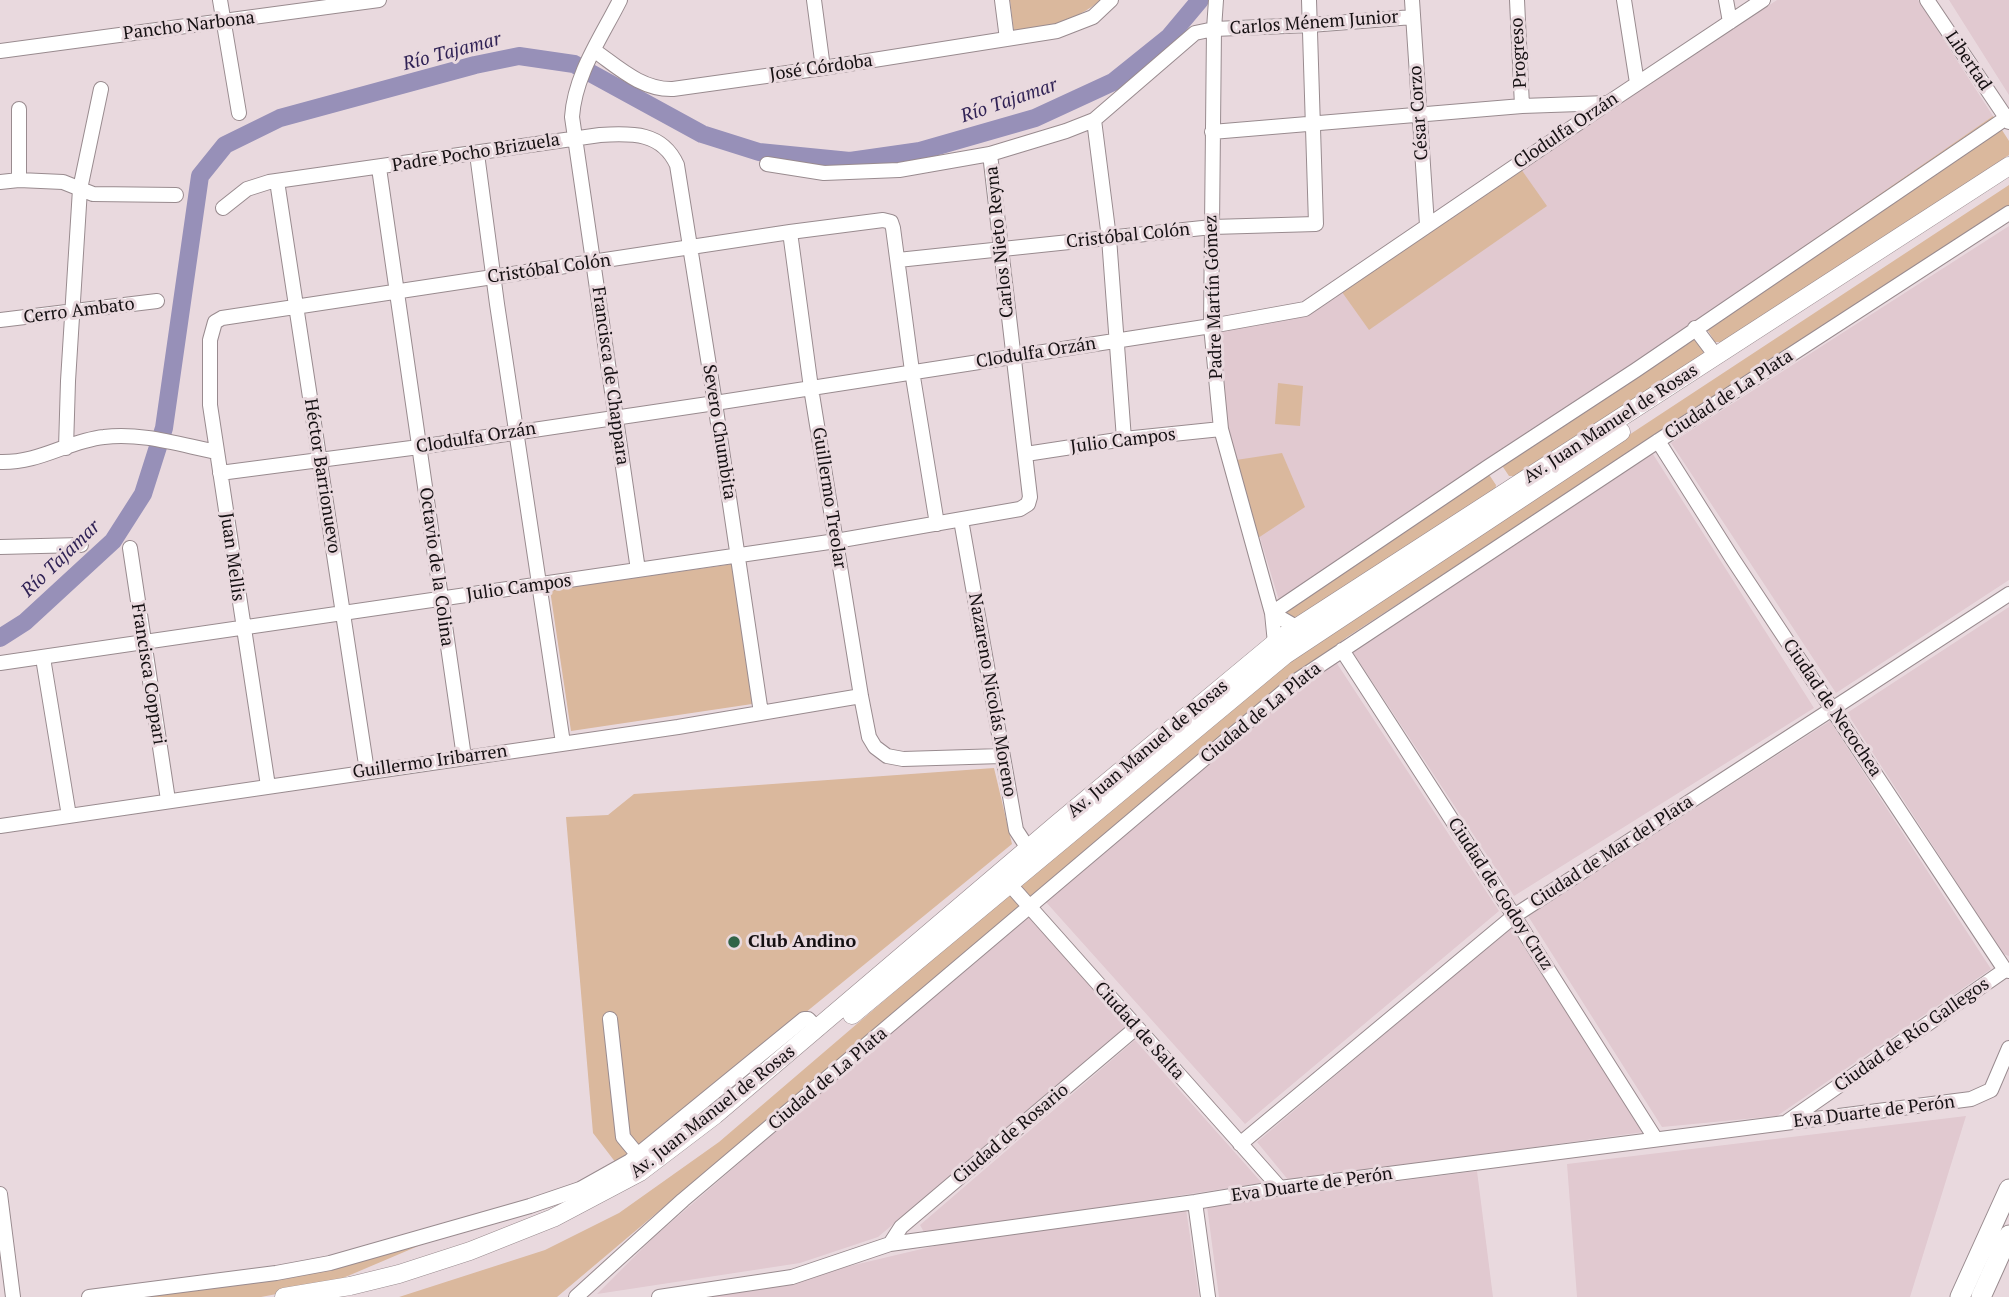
<!DOCTYPE html>
<meta charset="utf-8">
<style>
body{margin:0}
canvas{display:block;background:#e9d9de}
</style>
<canvas width="2009" height="1297"></canvas>
<script>
const ctx = document.querySelector('canvas').getContext('2d');
ctx.lineJoin = 'round';
function fill(path, color) {
  ctx.fillStyle = color;
  ctx.fill(path, 'evenodd');
}
function strokePath(path, color, width, dash) {
  ctx.strokeStyle = color;
  ctx.lineWidth = width;
  ctx.lineCap = dash ? 'butt' : 'round';
  ctx.setLineDash(dash || []);
  ctx.stroke(path);
}
function drawText(font, color, halo, rows, align = 'center') {
  ctx.font = font + ' "PT Serif",serif';
  ctx.lineWidth = 6;
  ctx.setLineDash([]);
  ctx.textBaseline = 'middle';
  ctx.strokeStyle = halo;
  ctx.fillStyle = color;
  for (const [text, x, y, turn = 0] of rows) {
    ctx.save();
    ctx.translate(x, y);
    ctx.rotate((+turn || 0) * Math.PI / 180);
    ctx.textAlign = isNaN(turn) ? turn : align;
    if (halo) ctx.strokeText(text, 0, 0);
    ctx.fillText(text, 0, 0);
    ctx.restore();
  }
}
const built = new Path2D(`
 M1777,0H1918L1993,116L1281,607L1227,429L1219,329L1293,318Z
 M1949,0H2009V95Z
 M2009,226V580L1836,693L1671,443Z
 M1651,451L1814,708L1514,896L1352,651Z
 M2009,607V956L2003,954L1847,713Z
 M1336,662L1499,911L1245,1124L1045,901L1295,688Z
 M1830,721L1991,969L1777,1116L1662,1127L1528,916Z
 M1026,914L1127,1027L878,1237L800,1263L597,1294L653,1238Z
 M1511,927L1644,1132L1289,1181L1257,1142Z
 M1135,1040L1262,1183L925,1234L920,1225Z
 M1966,1116L1910,1297H1577L1567,1164Z
 M1477,1171L1493,1297H1219L1207,1206Z
 M1186,1209L1199,1297H685L761,1287L947,1243Z`);
const green = new Path2D(`
 M1010,0H1101C1073,22 1049,27 1014,33Z
 M1993,116L2009,141V155L1903,226L1723,342H1715L1700,318Z
 M1521,169L1547,206L1369,330L1342,292Z
 M2009,185V206L1347,637L1293,677L1030,899L1017,885L1299,652Z
 M1688,326L1703,349V355L1522,476H1509L1497,458Z
 M1278,383L1303,386L1300,426L1275,424Z
 M1282,453L1305,507L1258,538L1236,460Z
 M1484,467L1496,485L1495,491L1295,623L1286,619L1281,607Z
 M733,564L752,704L571,731L550,590Z
 M994,768L1012,844L642,1146L616,1163L593,1133L566,817L608,815L634,794Z
 M1011,892L1022,905L557,1297H399L545,1250L619,1213L719,1142Z
 M430,1241L329,1284L261,1297H122Z`);
const river = new Path2D(`
 M0,638L25,622L113,541L143,494L164,428L200,176L225,145L280,118L475,65L519,56L574,64L702,134L759,152L850,161L920,151L1035,118L1113,82L1169,37L1200,0`);
const minor = new Path2D(`
 M220,0L239,113
 M620,0C601,38 575,74 572,117L638,570
 M814,0L823,68
 M1002,0L1007,39
 M1412,0L1427,225
 M1517,0L1522,106
 M1624,0L1637,83
 M1726,0L1730,22
 M1927,0L2009,122
 M0,51L379,0
 M595,51C619,68 642,90 673,89L823,68L1057,31L1093,17L1111,0
 M1094,120L1109,238L1124,439
 M1212,132L1522,106L1608,103
 M477,154L497,304L563,743
 M767,164L824,173L899,170L990,154L1066,131L1094,120L1195,33L1214,29L1216,0
 M379,168L464,757
 M19,180V109
 M277,181L367,771
 M0,182L19,180L63,182L93,194L176,195
 M223,208L247,189L269,182L600,135C632,133 662,132 677,165L715,403L761,713
 M790,232L811,388L861,696L869,737L875,747L887,756L903,759L1002,756
 M898,260L1212,227L1316,224L1309,0
 M0,320L157,301
 M1695,328L1716,356
 M1658,441L1732,558L2005,970L2009,971
 M66,448L68,381L80,189L101,89
 M1026,454L1124,439L1221,429
 M0,462C41,463 67,441 104,437C141,432 181,445 217,452
 M220,473L419,447L715,403L1211,326L1305,309L1608,103L1763,0
 M961,520L1016,830L1033,856
 M0,547L81,545
 M130,548L168,800
 M1296,627L1272,613L1221,429L1211,326L1214,29L1310,25L1413,17
 M1275,643L1272,613L1488,467L1636,370L2009,116
 M1342,650L1514,916L1655,1138
 M43,658L69,816
 M0,663L836,541L1020,509L1028,504L1030,497L990,154
 M268,786L210,405V340L215,322L222,318L790,232L883,220L891,222L893,228L912,371L937,524
 M0,826L678,727L861,696
 M1004,878L1280,1188
 M610,1019L623,1137L642,1160
 M1788,1121L2005,970
 M1240,1144L1514,916L2009,594
 M0,1194L13,1297
 M1195,1202L1208,1297
 M890,1244L901,1227L1136,1028
 M89,1297L276,1273L330,1263L530,1206L580,1189L630,1161L804,1019H808L818,1029
 M576,1297L683,1200L1296,681L1658,441L2009,213
 M659,1297L792,1277L890,1244L1195,1202L1280,1188L1971,1099L1991,1090L2009,1048`);
const major = new Path2D(`
 M852,1015L1285,655L1621,432
 M284,1297L350,1286L399,1274L470,1251L553,1218L640,1172L715,1115L1058,823L1282,637L2009,166`);
const highway = new Path2D(`
 M1960,1297L2009,1189
 M1981,1297L2009,1235`);
const markers = [
 [734,942,7,"#306347"]
];
const streetNames = [
 ["Carlos Ménem Junior",1314,23,-4],
 ["Pancho Narbona",189,26,-7],
 ["Progreso",1519,53,-93],
 ["Libertad",1968,61,56],
 ["José Córdoba",821,68,-8],
 ["César Corzo",1419,113,-94],
 ["Clodulfa Orzán",1566,131,-34],
 ["Padre Pocho Brizuela",476,153,-9],
 ["Cristóbal Colón",1128,236,-6],
 ["Carlos Nieto Reyna",1000,242,-96],
 ["Cristóbal Colón",549,269,-8],
 ["Padre Martín Gómez",1214,297,-92],
 ["Cerro Ambato",79,311,-7],
 ["Clodulfa Orzán",1036,353,-9],
 ["Francisca de Chappara",610,376,82],
 ["Ciudad de La Plata",1729,395,-33],
 ["Av. Juan Manuel de Rosas",1611,424,-33],
 ["Severo Chumbita",719,432,81],
 ["Clodulfa Orzán",476,438,-9],
 ["Julio Campos",1123,441,-7],
 ["Héctor Barrionuevo",322,476,81],
 ["Guillermo Treolar",829,498,81],
 ["Juan Mellis",232,557,82],
 ["Octavio de la Colina",436,567,82],
 ["Julio Campos",519,588,-8],
 ["Francisca Coppari",148,674,81],
 ["Nazareno Nicolás Moreno",992,695,80],
 ["Ciudad de Necochea",1832,708,56],
 ["Ciudad de La Plata",1261,713,-39],
 ["Av. Juan Manuel de Rosas",1148,749,-40],
 ["Guillermo Iribarren",430,762,-8],
 ["Ciudad de Mar del Plata",1612,852,-33],
 ["Ciudad de Godoy Cruz",1500,894,57],
 ["Ciudad de Salta",1139,1031,48],
 ["Ciudad de Río Gallegos",1912,1035,-35],
 ["Ciudad de La Plata",828,1079,-40],
 ["Av. Juan Manuel de Rosas",713,1112,-38],
 ["Eva Duarte de Perón",1874,1112,-7],
 ["Ciudad de Rosario",1011,1134,-40],
 ["Eva Duarte de Perón",1312,1185,-8]
];
const poiNames = [
 ["Club Andino",748,942]
];
const waterNames = [
 ["Río Tajamar",452,52,-15],
 ["Río Tajamar",1009,101,-19],
 ["Río Tajamar",61,559,-44]
];
fill(built, '#e1c9d0');
fill(green, '#dab89d');
strokePath(river, '#9790b8', 18);
strokePath(minor, '#998b8f', 16);
strokePath(major, '#998b8f', 19);
strokePath(highway, '#998b8f', 21);
strokePath(minor, '#fff', 14);
strokePath(major, '#fff', 18);
strokePath(highway, '#fff', 19);
for (const [x, y, r, color] of markers) {
  const dot = new Path2D();
  dot.arc(x, y, r, 0, 2 * Math.PI);
  ctx.fillStyle = color;
  ctx.fill(dot);
  strokePath(dot, '#e9d9de', 2.5);
}
drawText('18px', '#151012', '#e9d9de', streetNames);
drawText('bold 18px', '#151012', '#e9d9de', poiNames, 'left');
drawText('italic 19px', '#302255', '#e9d9de', waterNames);
</script>
